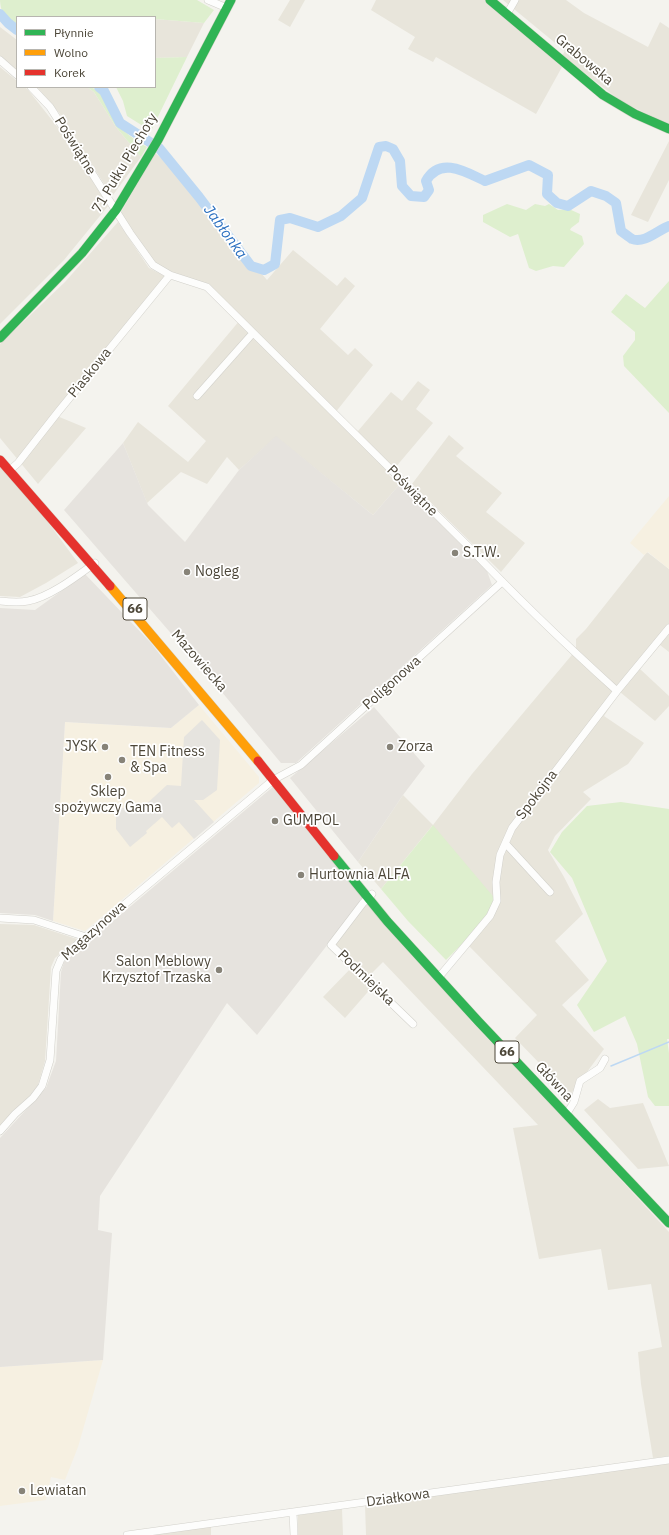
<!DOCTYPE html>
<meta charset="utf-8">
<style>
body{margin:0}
#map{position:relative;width:669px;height:1535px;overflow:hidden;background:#f4f3ee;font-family:"IBM Plex Sans",sans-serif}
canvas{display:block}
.legend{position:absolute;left:16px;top:16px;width:140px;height:72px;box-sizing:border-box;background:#fff;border:1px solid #b7b5af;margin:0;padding:5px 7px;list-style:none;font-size:12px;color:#4c4638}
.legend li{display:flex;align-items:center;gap:8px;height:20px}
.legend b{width:20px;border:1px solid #b7b5af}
</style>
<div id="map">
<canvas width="669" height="1535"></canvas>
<ul class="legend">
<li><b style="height:5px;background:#30b455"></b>Płynnie</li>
<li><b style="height:5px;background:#ff9f0a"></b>Wolno</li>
<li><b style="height:5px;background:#e5322d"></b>Korek</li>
</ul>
</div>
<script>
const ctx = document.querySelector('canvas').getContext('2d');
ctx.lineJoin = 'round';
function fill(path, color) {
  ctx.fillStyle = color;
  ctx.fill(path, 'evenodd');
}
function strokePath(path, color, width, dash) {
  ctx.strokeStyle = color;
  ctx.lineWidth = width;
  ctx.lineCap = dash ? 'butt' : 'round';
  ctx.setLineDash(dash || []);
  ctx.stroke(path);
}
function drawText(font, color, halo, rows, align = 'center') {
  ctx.font = font + ' "IBM Plex Sans",sans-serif';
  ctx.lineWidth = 3.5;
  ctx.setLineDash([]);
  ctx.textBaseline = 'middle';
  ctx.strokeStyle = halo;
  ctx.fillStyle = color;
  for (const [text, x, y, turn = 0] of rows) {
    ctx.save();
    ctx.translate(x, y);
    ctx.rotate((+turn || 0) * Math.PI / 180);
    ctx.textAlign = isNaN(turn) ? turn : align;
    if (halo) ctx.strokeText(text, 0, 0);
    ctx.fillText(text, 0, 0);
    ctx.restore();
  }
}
const residential = new Path2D(`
 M290,0H305L290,27L278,20Z
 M376,0H485L562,67L536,114L436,57L433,62L408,49L415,37L371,10Z
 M503,0H566L584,13L648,47L660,22L669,28V125L621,101L562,56L565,51Z
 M155,19L204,23L187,57L155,58Z
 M0,27L17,40V70L0,56Z
 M0,67L17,81V87H25L29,91L55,124L68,141L108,206L64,260L0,324Z
 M37,87H87L94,92L116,127L141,157L113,195H111L60,114Z
 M669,141V180L648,222L631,215Z
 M155,153L166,162L267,280L293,250L337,286L345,277L355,286L320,329L348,355L355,348L373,365L335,413L358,431L391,392L402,401L418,381L430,390L416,409L433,423L389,475L399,485L373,515L276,437L239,470L227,457L207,484L181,472L147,503L123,443L138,422L188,462L206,441L168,406L240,320L207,287L170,279L57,416L86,428L38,484L0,438V344L65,282L118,222L149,268L168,278L153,265L120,214Z
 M449,435L464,448L456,456L502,493L486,512L525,543L501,572L412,484Z
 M0,460L9,469L78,563L46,583L20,597L0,596Z
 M647,552L669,569V652L660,645L640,669L669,696V706L655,721L620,692L604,716L644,743L628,764L583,792L591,799L555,836L548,850L564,877L583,914L555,941L589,980L562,1005L604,1049L570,1095L515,1038L537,1015L467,944L432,826L381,889L358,862L403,795L433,825L472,774L576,650V639L586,629Z
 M367,899L472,1022L572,1127L669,1232V1456L653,1458L641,1384L638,1352L662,1347L651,1284L608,1290L601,1249L539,1259L513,1128L538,1125L383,962L367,978L373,986L345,1018L323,997L353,966L328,944Z
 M0,924L34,925L77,939L55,958L51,967L45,1061L38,1085L29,1097L13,1111L0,1127Z
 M598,1099L610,1108L643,1103L669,1166L638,1169L584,1110Z
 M669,1462V1535H366L365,1505Z
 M342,1509L343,1535H298V1515Z
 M211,1526V1535H153V1533Z`);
const commercial = new Path2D(`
 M669,496V569L648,552L644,555L630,543Z
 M199,705L259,777V783L85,931L53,921L65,722L171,728Z
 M103,1360L78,1447L65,1480L51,1477L46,1500L0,1506V1367Z`);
const industrial = new Path2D(`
 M276,436L373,515L399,485L446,528L487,571L492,585L296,763H281L221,691L64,510L123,443L148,505L185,542L239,470Z
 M85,574L151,643L199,705L171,728L65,722L53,921L35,915L0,913V608L35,610Z
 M374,707L425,766L403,795L358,862L290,778Z
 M274,786L367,899L328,944L257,1035L227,1003L100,1196L98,1230L112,1233L103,1360L0,1367V1138L46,1088L56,1061L61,972L64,962Z`);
const green = new Path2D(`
 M0,0H197L214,10L204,23L155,19V17H17V25C5,17 1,15 0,0Z
 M187,57L151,131L127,116L123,101L116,87H155V58Z
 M87,87C99,87 108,101 112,112C114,116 115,120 117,123C125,133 136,141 147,147L141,157L116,127L94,92Z
 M507,204L526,210L535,204L545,206L549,204L558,210L569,209L580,214L579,222L571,228L570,230L582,236L584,244L564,267L553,266L536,271L529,268L518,234L510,237L483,222V215Z
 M669,281V413L624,366L623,356L635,340V332L611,312L626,294L645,308Z
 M621,802L669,809V1039H667L669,1053V1106H655L648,1097L637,1044L625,1016L594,1032L577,1005L607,961L572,878L550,852L562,832L587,806Z
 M433,825L497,901L490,916L446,960L408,921L381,889Z`);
const parking = new Path2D(`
 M202,720L220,740L217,790L203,800H194L214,822L194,839L179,822L172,828L162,817L146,831L147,833L130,847L116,829V810L119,808H142L167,785L181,786L184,737Z`);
const stream = new Path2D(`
 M611,1066L669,1042`);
const river = new Path2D(`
 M0,14L8,23L17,30
 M99,87L104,91L120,123L159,148L199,197L251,266L264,270L275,264L280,220L290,218L318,227L341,216L362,198L379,147L386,146L393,149L400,161L402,186L411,196L424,197L429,190L426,181C440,156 466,172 485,181L529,165L548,175L547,194L557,203L568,206L591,191L606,196L616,203L621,231C625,234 629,237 632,239C644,244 658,230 669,226`);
const street = new Path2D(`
 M208,0L227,8
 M507,14L515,0
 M0,60L17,75
 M31,87L50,107L130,233L153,265L170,275L207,287L467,545C515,596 565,644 617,691
 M197,396L253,333
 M10,470L18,463L58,412L170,275
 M0,601C9,602 19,603 28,601C50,597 77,576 95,563
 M506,844L550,892
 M372,894L363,903L331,945L413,1024
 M0,918L34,920L86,937
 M439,977L490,916L497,901L496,882L500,855L512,828L617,691L669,628
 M566,1115L574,1102L580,1081L600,1068L605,1059
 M0,1131L15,1114L33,1098L42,1086L50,1060L56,971L61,959L82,940L273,780L301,765L502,582
 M293,1512L294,1535
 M127,1535L669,1460`);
const fast = new Path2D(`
 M490,0L603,95L635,114L669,129
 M0,338L82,253L116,210L158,140L231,0
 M334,856L387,921L478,1021L669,1223`);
const slow = new Path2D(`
 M110,586L258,761`);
const jam = new Path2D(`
 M0,460L110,586
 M258,761L334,856`);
const markers = [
 [455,553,4,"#878378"],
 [187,572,4,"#878378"],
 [105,747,4,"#878378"],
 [390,747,4,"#878378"],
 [122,760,4,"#878378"],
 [108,777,4,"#878378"],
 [275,821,4,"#878378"],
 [301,875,4,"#878378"],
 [219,970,4,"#878378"],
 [22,1491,4,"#878378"]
];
const shields = [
 [135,609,24],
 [507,1052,24]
];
const shieldNames = [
 ["66",135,609],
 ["66",507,1052]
];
const streetNames = [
 ["Grabowska",584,60,40],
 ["Poświątne",75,146,58],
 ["71 Pułku Piechoty",125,163,-59],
 ["Piaskowa",90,373,-51],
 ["Poświątne",412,491,45],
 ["Mazowiecka",199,661,49],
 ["Poligonowa",392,683,-42],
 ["Spokojna",537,795,-53],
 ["Magazynowa",94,931,-42],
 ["Podmiejska",366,978,44],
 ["Główna",554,1082,47],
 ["Działkowa",398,1498,-8]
];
const poiNames = [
 ["S.T.W.",463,553],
 ["Nogleg",195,572],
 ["JYSK",97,747,"right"],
 ["Zorza",398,747],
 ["TEN Fitness",130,752],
 ["& Spa",130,768],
 ["Sklep",108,792,"center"],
 ["spożywczy Gama",108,808,"center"],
 ["GUMPOL",283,821],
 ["Hurtownia ALFA",309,875],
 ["Salon Meblowy",211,962,"right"],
 ["Krzysztof Trzaska",211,978,"right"],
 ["Lewiatan",30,1491]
];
const waterNames = [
 ["Jabłonka",225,232,54]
];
fill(residential, '#e8e5db');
fill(commercial, '#f6f0e1');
fill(industrial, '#e6e3de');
fill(green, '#deefce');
fill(parking, '#e6e4df');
strokePath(stream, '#bdd8f3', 1.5);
strokePath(river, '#bdd8f3', 10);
strokePath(street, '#d2d1cb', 8);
strokePath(fast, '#d4d1c5', 10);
strokePath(slow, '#d4d1c5', 10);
strokePath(jam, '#d4d1c5', 10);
strokePath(street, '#fdfdfc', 7);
strokePath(fast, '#30b455', 9);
strokePath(slow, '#ff9f0a', 9);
strokePath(jam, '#e5322d', 9);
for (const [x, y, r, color] of markers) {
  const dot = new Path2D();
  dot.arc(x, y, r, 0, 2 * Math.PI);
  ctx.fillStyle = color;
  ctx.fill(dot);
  strokePath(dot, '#fff', 1.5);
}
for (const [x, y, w] of shields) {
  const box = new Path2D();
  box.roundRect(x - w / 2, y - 11, w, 22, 3);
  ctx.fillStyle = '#fff';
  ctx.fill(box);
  strokePath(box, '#4c4638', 1);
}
drawText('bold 13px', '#4c4638', null, shieldNames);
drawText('14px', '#4c4638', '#fff', streetNames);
drawText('14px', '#4c4638', '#fff', poiNames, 'left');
drawText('italic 15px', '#2a6fbf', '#fff', waterNames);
</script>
